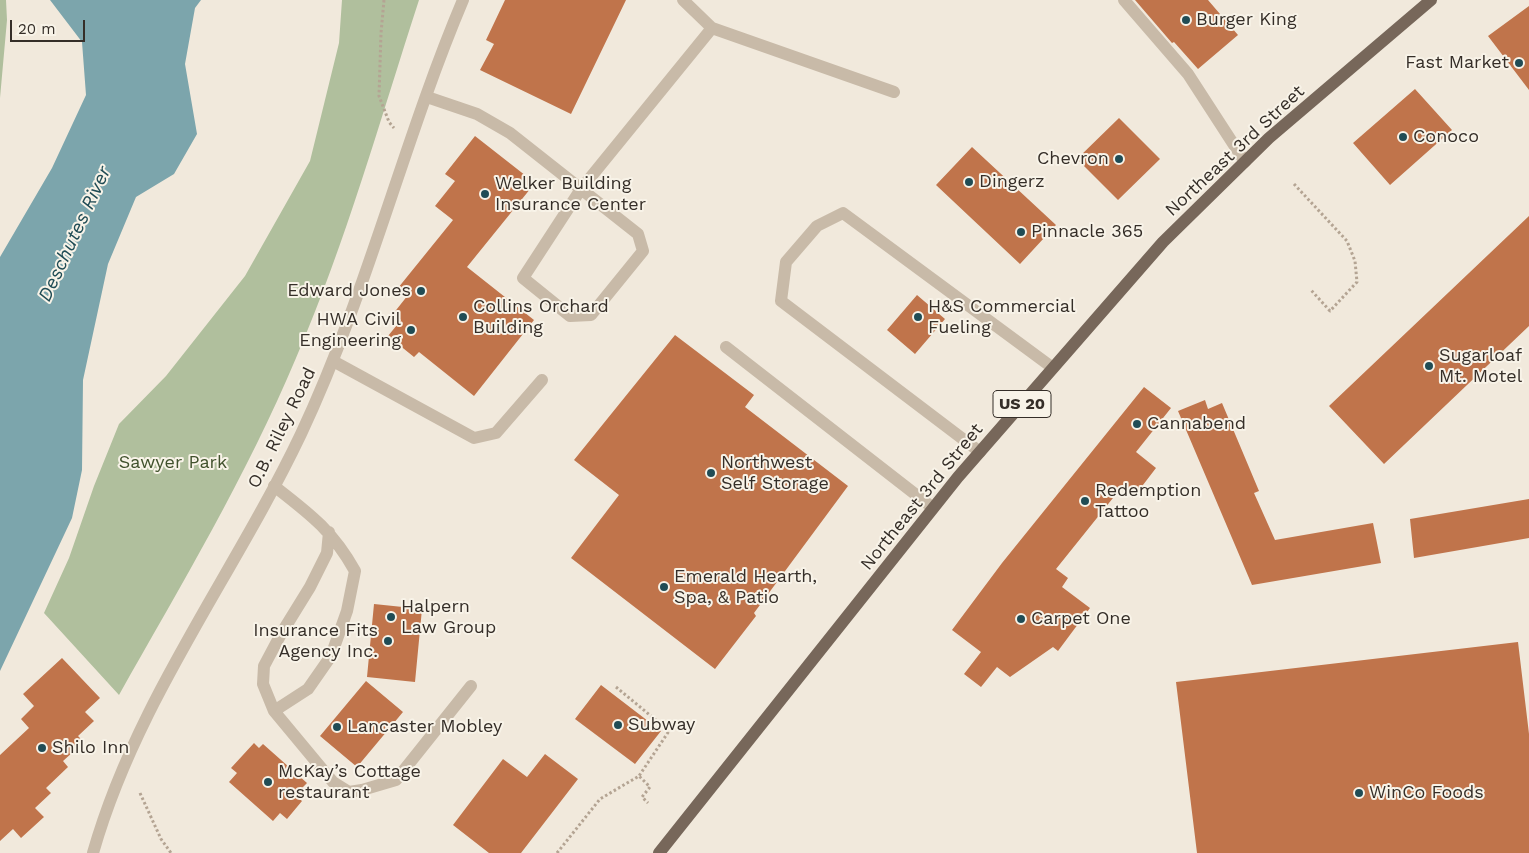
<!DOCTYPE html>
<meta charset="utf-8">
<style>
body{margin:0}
#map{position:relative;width:1529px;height:853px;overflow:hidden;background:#f1e9dc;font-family:"Work Sans",sans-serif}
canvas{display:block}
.scale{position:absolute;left:10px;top:20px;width:75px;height:22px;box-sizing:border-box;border:2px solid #352e28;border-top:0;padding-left:6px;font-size:15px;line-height:18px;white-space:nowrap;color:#352e28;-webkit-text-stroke:4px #f8f3e8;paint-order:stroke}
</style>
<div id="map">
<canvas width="1529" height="853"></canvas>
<div class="scale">20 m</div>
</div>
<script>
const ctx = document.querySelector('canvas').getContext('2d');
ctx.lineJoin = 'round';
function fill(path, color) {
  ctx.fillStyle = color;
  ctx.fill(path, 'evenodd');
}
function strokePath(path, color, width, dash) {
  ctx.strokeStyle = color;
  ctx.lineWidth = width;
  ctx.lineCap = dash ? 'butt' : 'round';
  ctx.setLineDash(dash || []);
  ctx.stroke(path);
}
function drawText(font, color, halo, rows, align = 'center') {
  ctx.font = font + ' "Work Sans",sans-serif';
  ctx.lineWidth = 4;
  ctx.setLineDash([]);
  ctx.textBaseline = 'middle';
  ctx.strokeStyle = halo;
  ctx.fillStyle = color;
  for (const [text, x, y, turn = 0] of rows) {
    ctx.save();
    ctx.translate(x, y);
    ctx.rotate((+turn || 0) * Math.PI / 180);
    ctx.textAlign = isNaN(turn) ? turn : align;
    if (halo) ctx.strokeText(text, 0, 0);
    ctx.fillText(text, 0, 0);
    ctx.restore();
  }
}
const green = new Path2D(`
 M0,0H6L7,20L0,98Z
 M342,0H419C380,120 346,242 296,358C247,475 181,585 119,695L44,613L69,558L94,486L119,424L166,376L245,276L310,161L339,43Z`);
const water = new Path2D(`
 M50,0H201L195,8L185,64L197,134L174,174L136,197L108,264L83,380L82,470L72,518L0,671V257L52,168L86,95L82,42Z`);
const building = new Path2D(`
 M505,0H626L571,114L480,70L494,44L486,40Z
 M1135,0H1208L1238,35L1198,69L1174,42L1172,43Z
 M1529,6V90L1488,36Z
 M1415,89L1452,130L1390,185L1353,143Z
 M1119,118L1160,159L1118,200L1077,159Z
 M475,136L535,183L467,267L534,320L474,396L419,352L414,357L388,336L401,320L393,314L408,295L398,288L453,220L435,206L455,181L445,174Z
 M972,147L1056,225L1020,264L936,185Z
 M1529,216V326L1384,464L1329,406Z
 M917,295L945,319L915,354L887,330Z
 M675,335L754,395L745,407L848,486L754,613L756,616L715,669L571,558L619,495L574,460Z
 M1144,387L1171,408L1136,452L1156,468L1133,498L1121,488L1056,569L1068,578L1062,587L1090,608L1058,651L1053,647L1010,677L997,667L981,687L964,674L981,652L952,630L1002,563Z
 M1205,400L1208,409L1222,403L1259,491L1254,493L1275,540L1373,523L1381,563L1252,585L1178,411Z
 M1529,499V538L1414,558L1410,519Z
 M374,604L422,609L415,682L367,677Z
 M1518,642L1529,734V853H1197L1176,682Z
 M62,658L100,698L85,712L94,721L78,736L84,742L63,761L68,767L46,788L51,793L35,808L44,817L21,838L13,829L0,841V755L29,728L21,719L34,706L23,694Z
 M366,681L403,712L357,767L320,736Z
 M601,685L661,731L635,764L575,719Z
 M254,743L259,748L263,744L307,783L295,795L302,801L287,819L280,813L273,821L229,782L237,773L231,768Z
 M545,754L578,779L521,853H489L453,825L503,759L527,777Z`);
const path = new Path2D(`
 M384,0L381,33L379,96L389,122L394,128
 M1294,184L1347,241L1355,261L1357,282L1330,311L1311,290
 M616,687L669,731L639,776
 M140,793L161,839L171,853
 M557,853L600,799L639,776L650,787L642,797L648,803`);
const service = new Path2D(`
 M683,0L712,28L894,92
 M1124,0L1188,74L1245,162
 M427,97L477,114L510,133L638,234L643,251L591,315L570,316L523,278L581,189L712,28
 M726,347L933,508
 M333,361L474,438L496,433L542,380
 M980,452L781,301L786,262L817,226L843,213L1053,368
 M274,486C310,514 332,530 355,571L347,611L331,656L308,689L274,711
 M329,532L327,553L310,587L281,634L264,666L263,684L274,711L333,782L349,792L362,790L396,780L471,686`);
const tertiary = new Path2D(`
 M93,853C136,701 234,575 301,434C367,294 403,142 463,0`);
const primary = new Path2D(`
 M659,853L958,477L1163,242L1269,138L1431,0`);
const markers = [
 [1186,20,5,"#204c55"],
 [1519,63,5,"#204c55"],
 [1403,137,5,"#204c55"],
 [1119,159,5,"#204c55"],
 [969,182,5,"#204c55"],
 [485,194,5,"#204c55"],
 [1021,232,5,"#204c55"],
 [421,291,5,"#204c55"],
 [463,317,5,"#204c55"],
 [918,317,5,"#204c55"],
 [411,330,5,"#204c55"],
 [1429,366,5,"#204c55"],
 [1137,424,5,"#204c55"],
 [711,473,5,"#204c55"],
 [1085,501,5,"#204c55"],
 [664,587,5,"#204c55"],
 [391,617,5,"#204c55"],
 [1021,619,5,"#204c55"],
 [388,641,5,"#204c55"],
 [618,725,5,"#204c55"],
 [337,727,5,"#204c55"],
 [42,748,5,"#204c55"],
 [268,782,5,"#204c55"],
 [1359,793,5,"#204c55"]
];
const shields = [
 [1022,404,58]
];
const shieldNames = [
 ["US 20",1022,404]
];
const poiNames = [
 ["Burger King",1196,20],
 ["Fast Market",1509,63,"right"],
 ["Conoco",1413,137],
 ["Chevron",1109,159,"right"],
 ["Dingerz",979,182],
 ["Welker Building",495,184],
 ["Insurance Center",495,205],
 ["Pinnacle 365",1031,232],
 ["Edward Jones",411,291,"right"],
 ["Collins Orchard",473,307],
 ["Building",473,328],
 ["H&S Commercial",928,307],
 ["Fueling",928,328],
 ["HWA Civil",401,320,"right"],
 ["Engineering",401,341,"right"],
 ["Sugarloaf",1439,356],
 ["Mt. Motel",1439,377],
 ["Cannabend",1147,424],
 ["Northwest",721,463],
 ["Self Storage",721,484],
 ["Redemption",1095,491],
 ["Tattoo",1095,512],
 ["Emerald Hearth,",674,577],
 ["Spa, & Patio",674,598],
 ["Halpern",401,607],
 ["Law Group",401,628],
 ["Carpet One",1031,619],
 ["Insurance Fits",378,631,"right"],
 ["Agency Inc.",378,652,"right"],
 ["Subway",628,725],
 ["Lancaster Mobley",347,727],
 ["Shilo Inn",52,748],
 ["McKay’s Cottage",278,772],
 ["restaurant",278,793],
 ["WinCo Foods",1369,793]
];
const streetNames = [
 ["Northeast 3rd Street",1235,151,-43],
 ["O.B. Riley Road",282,428,-64],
 ["Northeast 3rd Street",922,497,-51]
];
const parkNames = [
 ["Sawyer Park",173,463]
];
const waterNames = [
 ["Deschutes River",75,234,-65]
];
fill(green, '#b0bf9d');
fill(water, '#7ca5ac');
fill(building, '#c0744b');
strokePath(path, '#b4a493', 3, [2.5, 2.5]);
strokePath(service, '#c8baa8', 12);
strokePath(tertiary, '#c8baa8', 12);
strokePath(primary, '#77675a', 12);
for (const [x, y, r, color] of markers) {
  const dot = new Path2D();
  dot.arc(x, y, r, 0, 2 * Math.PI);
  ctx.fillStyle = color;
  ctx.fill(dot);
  strokePath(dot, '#f8f3e8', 2);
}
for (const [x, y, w] of shields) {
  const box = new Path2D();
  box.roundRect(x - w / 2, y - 13.5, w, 27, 4);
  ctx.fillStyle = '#f8f3e8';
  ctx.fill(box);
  strokePath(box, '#352e28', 1);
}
drawText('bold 16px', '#352e28', null, shieldNames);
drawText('18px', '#352e28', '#f8f3e8', poiNames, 'left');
drawText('18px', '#352e28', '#f8f3e8', streetNames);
drawText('18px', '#41522d', '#f8f3e8', parkNames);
drawText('italic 19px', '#204c55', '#f8f3e8', waterNames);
</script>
